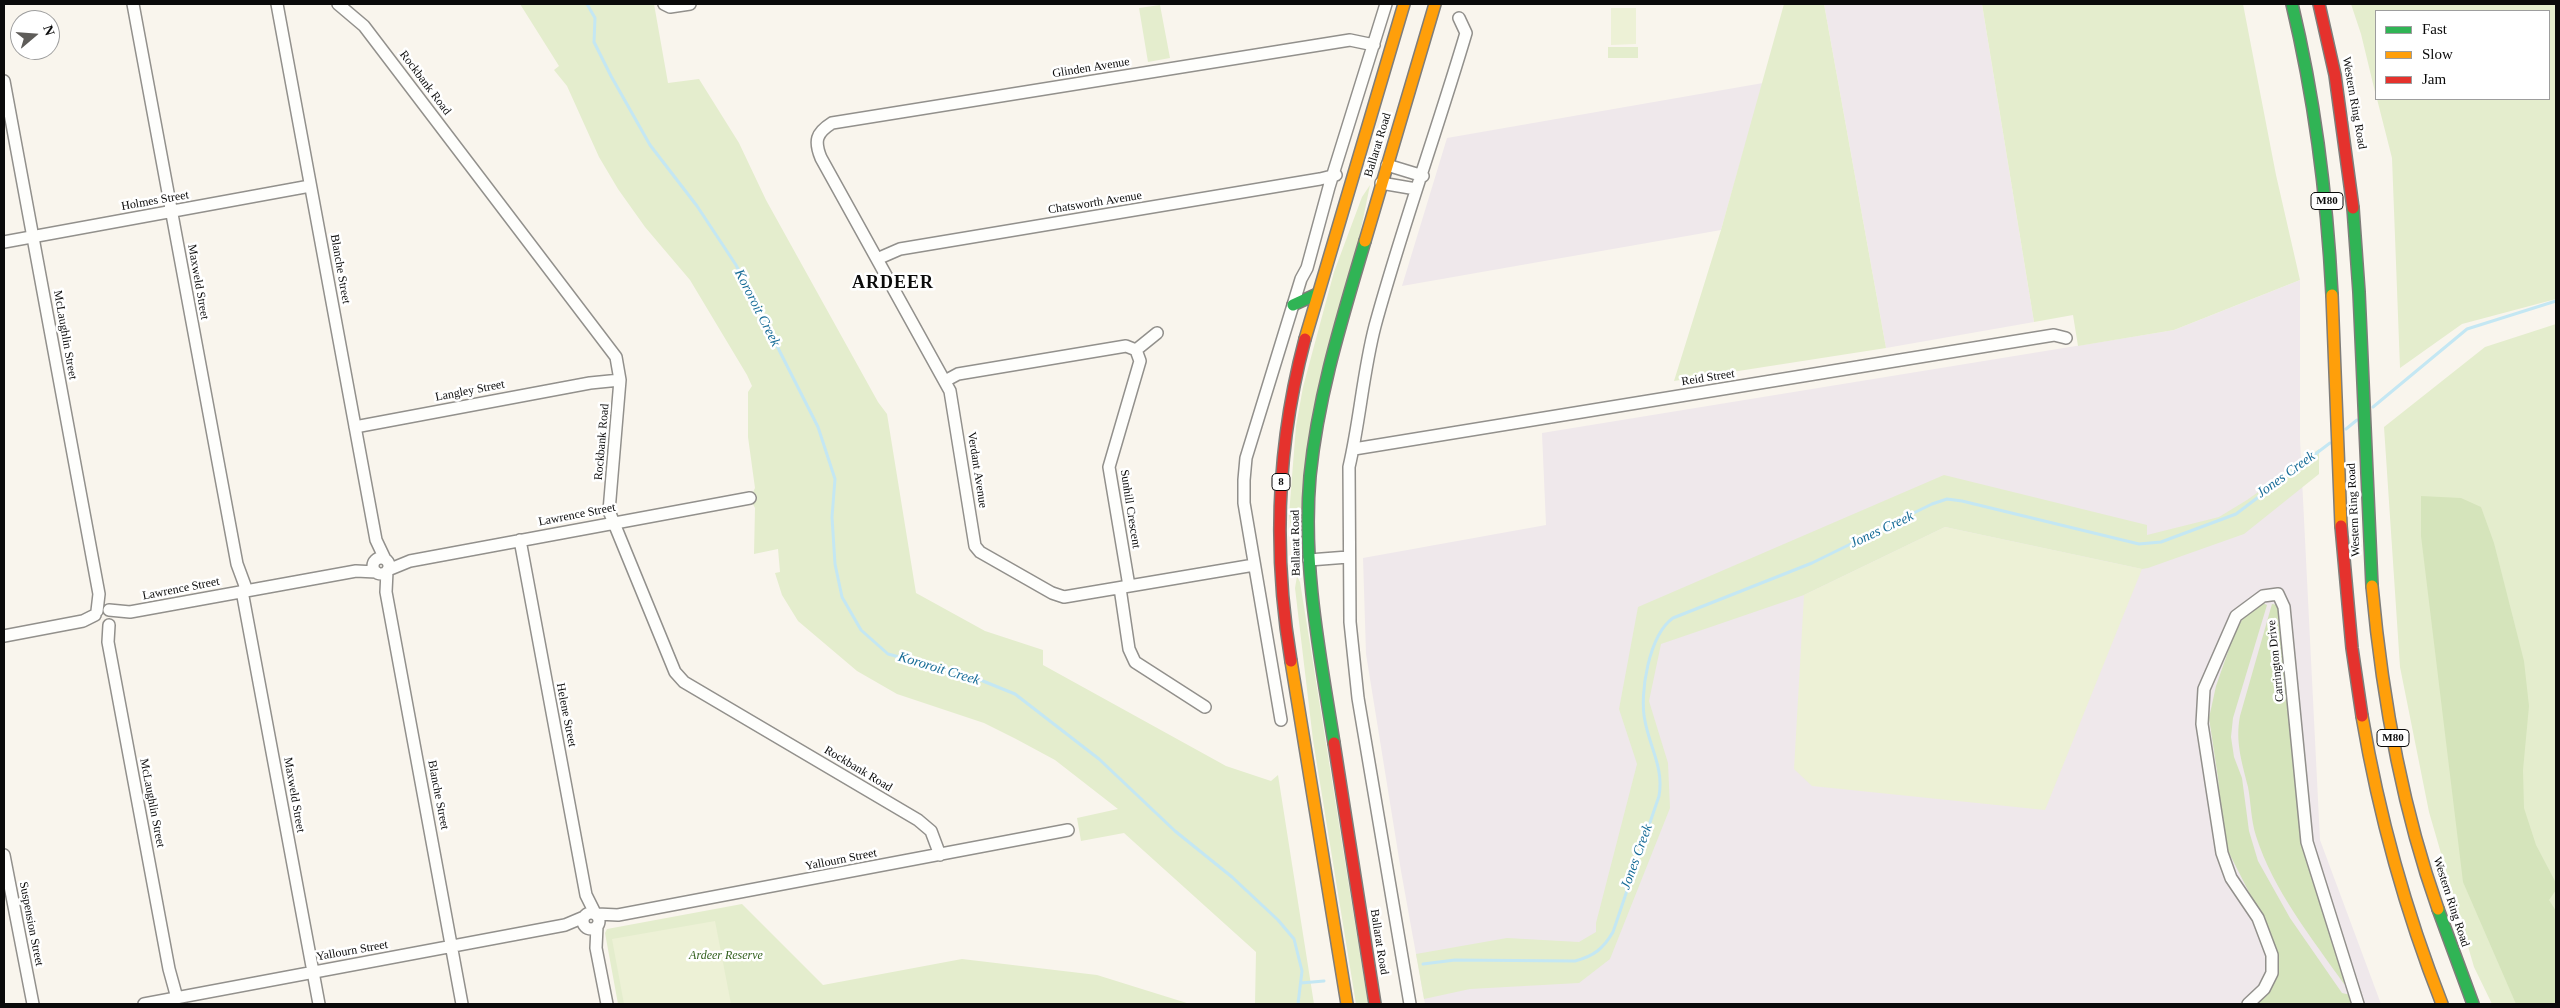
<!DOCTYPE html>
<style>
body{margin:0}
#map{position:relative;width:2560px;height:1008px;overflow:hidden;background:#f9f5ed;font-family:Georgia,serif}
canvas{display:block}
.frame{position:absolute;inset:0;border:5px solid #0a0a0a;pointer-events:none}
.legend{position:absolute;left:2375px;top:10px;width:175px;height:90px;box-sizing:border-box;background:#fff;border:1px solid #9d9d9d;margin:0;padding:6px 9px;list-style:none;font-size:15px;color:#0a0a0a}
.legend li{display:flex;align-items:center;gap:10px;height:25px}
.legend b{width:25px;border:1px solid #9d9d9d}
.north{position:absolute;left:10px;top:10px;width:50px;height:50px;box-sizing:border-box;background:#fff;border:1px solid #9d9d9d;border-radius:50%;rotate:72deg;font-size:14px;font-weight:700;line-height:20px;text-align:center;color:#0a0a0a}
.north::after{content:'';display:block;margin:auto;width:18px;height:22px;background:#5e5c59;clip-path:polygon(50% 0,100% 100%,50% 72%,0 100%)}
</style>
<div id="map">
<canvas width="2560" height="1008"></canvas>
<div class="frame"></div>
<ul class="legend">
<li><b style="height:6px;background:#30b455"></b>Fast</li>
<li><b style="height:6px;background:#ff9f0a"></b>Slow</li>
<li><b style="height:6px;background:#e5322d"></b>Jam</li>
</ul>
<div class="north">N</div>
</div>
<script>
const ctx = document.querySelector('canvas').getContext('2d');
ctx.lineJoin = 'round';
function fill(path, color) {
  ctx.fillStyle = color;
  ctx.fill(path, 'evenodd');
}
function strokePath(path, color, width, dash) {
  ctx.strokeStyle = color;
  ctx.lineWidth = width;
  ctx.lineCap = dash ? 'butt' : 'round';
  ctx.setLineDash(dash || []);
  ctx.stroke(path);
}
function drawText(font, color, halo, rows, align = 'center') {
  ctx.font = font + ' Georgia,serif';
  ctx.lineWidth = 5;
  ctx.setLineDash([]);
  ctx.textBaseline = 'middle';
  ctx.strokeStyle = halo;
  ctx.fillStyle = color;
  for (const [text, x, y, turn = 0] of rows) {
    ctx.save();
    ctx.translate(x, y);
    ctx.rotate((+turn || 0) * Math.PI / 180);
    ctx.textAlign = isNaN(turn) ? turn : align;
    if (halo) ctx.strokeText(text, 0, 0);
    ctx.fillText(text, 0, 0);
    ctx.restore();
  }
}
const industrial = new Path2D(`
 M1824,4H1982L2034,322L1886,348Z
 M1763,83L1721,230L1402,286L1447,138Z
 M2300,280V439L2320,840L2381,1004H1425L1401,871L1366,654L1363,558L1546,525L1542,433L2174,330Z`);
const green = new Path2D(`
 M520,4H654L668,83L699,79L739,143L766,200L878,402L887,414L916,593L985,631L1043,650V665L1226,766L1271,781L1278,775L1314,1004H1255L1256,952L1124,833L1081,841L1077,818L1118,809L1055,760L1016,739L984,723L897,694L857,671L798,621L782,595L775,573L780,572L778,549L754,554L755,508L750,498L755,488L748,437V392L752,386L747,375L690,280L645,227L618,189L599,157L567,86L554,70L559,66Z
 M1784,4H1824L1886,348L1674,381L1721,230Z
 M1982,4H2243L2276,175L2300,280L2174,330L2078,346L2073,315L2034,322Z
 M2351,4H2556V299L2462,324L2400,368L2392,158L2377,99H2549V11H2376V96L2361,34Z
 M1160,5L1170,58L1148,62L1139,8Z
 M1608,47H1638V58H1608Z
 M1370,185L1300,528L1295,539L1293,538L1289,515L1296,426L1303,387L1334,272L1362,197Z
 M2556,324V1004H2492L2474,967L2429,812L2400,667L2384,427L2485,347Z
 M2319,449V474L2244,534L2148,568L2142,569L1945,527L1804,595L1661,644L1649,701L1668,763L1670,808L1610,959L1579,983L1470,989L1424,999L1416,954L1507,938L1579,942L1596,932V923L1637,764L1619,709L1638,607L1944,475L2147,525V535L2219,517L2247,500Z
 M1297,576L1300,582L1368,1004H1356L1313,740L1295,588Z
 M742,904L823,985L962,959L1097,975L1190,1004H618L605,933L607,929Z`);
const forest = new Path2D(`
 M2421,496L2461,498L2481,507L2494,543L2524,661L2529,706L2523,770L2524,808L2536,845L2556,883V890L2549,900L2556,911V1004H2516L2463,882L2421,536Z
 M2263,603L2267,605L2233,718L2231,737L2234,757L2242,778L2249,831L2258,861L2290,918L2342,993L2355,996L2358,1004H2256L2276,963L2254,902L2228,851L2222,828L2218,778L2209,718L2216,686L2236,629L2246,614Z
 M2272,604L2278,605L2304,818L2351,981L2344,984C2312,938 2273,890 2256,836C2251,821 2251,803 2248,787C2242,762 2235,742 2240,716Z`);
const pitch = new Path2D(`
 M1611,8H1636V44L1611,45Z
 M1945,527L2142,569L2045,810L1812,786L1794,769L1804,595Z
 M715,921L731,1004H624L612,939Z`);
const stream = new Path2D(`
 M587,4L595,18L594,42L611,76L650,145L697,206L736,265L818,427L835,479L832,517L835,564L842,597L861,630L888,654L973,677L1015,694L1099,759L1175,831L1232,877L1278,920L1294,939L1302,971L1298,1004
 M2373,407L2467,329L2556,301
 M2346,429L2357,420
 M1423,964L1455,960L1575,961C1594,956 1603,949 1613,932L1659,796C1664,768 1650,748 1645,721C1639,694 1649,635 1673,618L1812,563L1932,504L1947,499L1962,501L2139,544L2161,542L2236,514L2330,443
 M1301,983L1324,981`);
const street = new Path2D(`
 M133,4L237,564L247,591
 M277,4L376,540L385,559
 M338,4L364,26L616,357L620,380L609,511L675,672L684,682L918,820L931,831L940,855
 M664,4L670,7L690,4
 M4,81L99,594L97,611
 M1387,165L1423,176
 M1381,183L1416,189
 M4,242L310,186
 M877,259L900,249L1320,179L1336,175
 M1136,350L1157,333
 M945,381L958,374L1126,346L1136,350L1140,361L1109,467L1129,586
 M355,427L590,383L620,380
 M1354,449L2054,335L2066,338
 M520,540L586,895L595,913
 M373 566a8 8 0 1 1 16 0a8 8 0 1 1-16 0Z
 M1309,560L1348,557
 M1254,565L1064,597L1052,593L980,552L975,546L950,391L821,158C814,141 816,133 832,123L1350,40L1374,45
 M388,570L410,561L750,498
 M387,571L386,592L462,1004
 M1120,588L1129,649L1135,662L1205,707
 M242,591L319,1004
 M109,610L130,612L356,571L376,572
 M109,625L108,642L169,969L177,998
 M4,636L83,621L95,615
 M1281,720L1244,503V480L1246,458L1301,279L1307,268L1329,187L1386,4
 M4,855L33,1004
 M583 921a8 8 0 1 1 16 0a8 8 0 1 1-16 0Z
 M597,914L618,915L1068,830
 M597,926L596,948L607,1004
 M144,1004L565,925L584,917
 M1410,1004L1358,698L1350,622L1349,467C1360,420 1363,372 1375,326C1402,227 1437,131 1466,33L1459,18
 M2248,1004L2264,989L2272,973V955L2258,918L2231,878L2222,853L2202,724L2204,689L2236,616L2263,596L2278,594L2284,607L2307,842L2358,1004`);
const fast = new Path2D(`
 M2292,4C2315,100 2327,196 2332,295
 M2353,208L2359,292L2372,586
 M1293,305L1317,294
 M1334,743C1320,655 1302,566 1310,476C1318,395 1342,319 1365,241
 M2438,909L2473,1004`);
const slow = new Path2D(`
 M1365,241L1435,4
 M2332,295L2341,526
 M1305,339L1404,4
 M2372,586C2382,696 2401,805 2438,909
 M1291,661L1347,1004
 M2362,716C2379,816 2405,910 2442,1004`);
const jam = new Path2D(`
 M2319,4L2335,75L2353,208
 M2341,526L2352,648L2362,716
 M1291,661C1273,554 1277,444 1305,339
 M1334,743L1375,1004`);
const shields = [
 [2327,201,32],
 [1281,482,18],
 [2393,738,32]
];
const shieldNames = [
 ["M80",2327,201],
 ["8",1281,482],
 ["M80",2393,738]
];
const streetNames = [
 ["Glinden Avenue",1091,68,-9],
 ["Rockbank Road",425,83,53],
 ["Western Ring Road",2354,103,80],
 ["Ballarat Road",1378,145,-73],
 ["Holmes Street",155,201,-10],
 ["Chatsworth Avenue",1095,203,-9],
 ["Blanche Street",340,269,80],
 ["Maxweld Street",198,282,80],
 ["McLaughlin Street",65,335,80],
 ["Reid Street",1708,378,-9],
 ["Langley Street",470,391,-11],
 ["Rockbank Road",602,442,-85],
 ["Verdant Avenue",977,470,81],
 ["Sunhill Crescent",1130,509,81],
 ["Western Ring Road",2354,510,-93],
 ["Lawrence Street",577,515,-11],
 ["Ballarat Road",1296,543,-91],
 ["Lawrence Street",181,589,-11],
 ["Carrington Drive",2276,661,-96],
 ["Helene Street",566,715,79],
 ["Rockbank Road",858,769,31],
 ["Maxweld Street",294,795,80],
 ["Blanche Street",438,795,79],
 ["McLaughlin Street",152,803,79],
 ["Yallourn Street",841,860,-11],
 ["Western Ring Road",2451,902,72],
 ["Suspension Street",31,924,79],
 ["Ballarat Road",1379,942,81],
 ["Yallourn Street",352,951,-10]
];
const parkNames = [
 ["Ardeer Reserve",726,956]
];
const waterNames = [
 ["Kororoit Creek",757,308,63],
 ["Jones Creek",2286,475,-36],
 ["Jones Creek",1882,530,-25],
 ["Kororoit Creek",939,669,17],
 ["Jones Creek",1637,857,-70]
];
const districtNames = [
 ["ARDEER",893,283]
];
fill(industrial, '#efe8eb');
fill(green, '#e4edcd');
fill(forest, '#d5e4bb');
fill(pitch, '#edf1d6');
strokePath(stream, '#c4e7f3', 3);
strokePath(street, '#92908c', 14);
strokePath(fast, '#7f7d7a', 14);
strokePath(slow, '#7f7d7a', 14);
strokePath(jam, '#7f7d7a', 14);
strokePath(street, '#fefefc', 11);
strokePath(fast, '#30b455', 11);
strokePath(slow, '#ff9f0a', 11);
strokePath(jam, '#e5322d', 11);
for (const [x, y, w] of shields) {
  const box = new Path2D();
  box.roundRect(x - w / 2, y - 8.5, w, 17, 4);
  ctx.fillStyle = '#fff';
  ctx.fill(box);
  strokePath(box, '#0a0a0a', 1);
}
drawText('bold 11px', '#0a0a0a', null, shieldNames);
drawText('12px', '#0a0a0a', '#fff', streetNames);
drawText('italic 12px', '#315f1c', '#fff', parkNames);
drawText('italic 14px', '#176c97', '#fff', waterNames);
ctx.letterSpacing = '1px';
drawText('bold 18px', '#0a0a0a', '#fff', districtNames);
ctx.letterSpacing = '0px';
</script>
